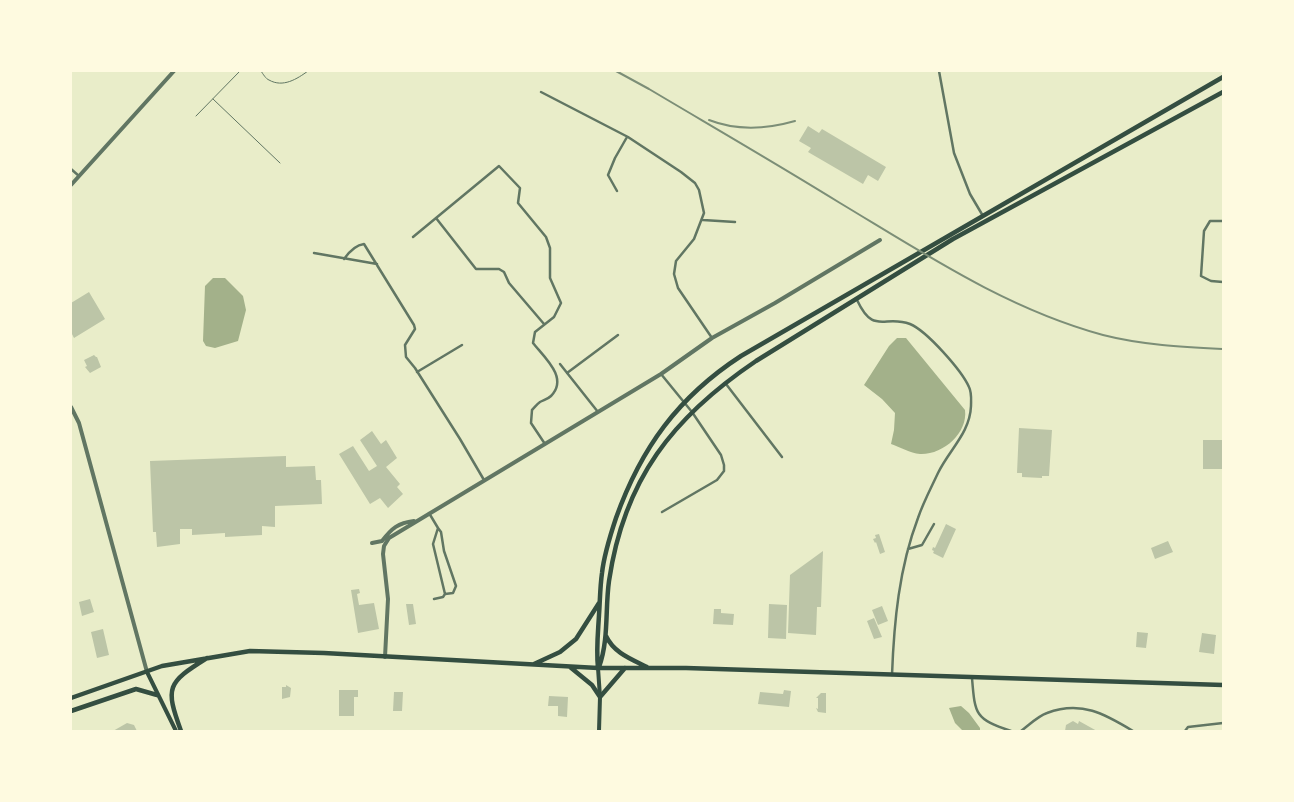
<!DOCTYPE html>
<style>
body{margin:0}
#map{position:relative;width:1294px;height:802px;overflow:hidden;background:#e9edc9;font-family:"Roboto Serif",serif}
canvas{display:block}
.frame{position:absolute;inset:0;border:72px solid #fefae0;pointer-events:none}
</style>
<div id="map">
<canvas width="1294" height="802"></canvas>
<div class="frame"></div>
</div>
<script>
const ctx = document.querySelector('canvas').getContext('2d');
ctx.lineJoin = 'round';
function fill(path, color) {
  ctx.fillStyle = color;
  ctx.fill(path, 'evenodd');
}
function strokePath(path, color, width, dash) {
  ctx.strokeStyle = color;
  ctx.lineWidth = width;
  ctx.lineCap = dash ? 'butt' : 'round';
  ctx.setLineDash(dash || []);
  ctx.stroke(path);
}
const water = new Path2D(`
 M213,278H225L243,296L246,310L238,341L215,348L206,346L203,341L205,286Z
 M897,338H906L965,410C968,433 943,455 920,454C910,453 900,447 891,444L894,430L895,413L882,399L864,385L889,346Z
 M961,706L969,713L980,728V731H963L955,723L949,708Z`);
const building = new Path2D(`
 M808,126L819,133L822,129L886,167L878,181L868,175L863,184L808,152L811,148L799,141Z
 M89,292L105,319L74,338L71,332V303Z
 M94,355L96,357H97L101,367L90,373L85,367L87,366L84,360Z
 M1019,428L1052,430L1049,476H1042V478L1022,477V473H1017Z
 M372,431L381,444L386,440L397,458L386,467L400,484L397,487L403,494L388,508L380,498L370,504L339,454L353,446L369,471L377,466L360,440Z
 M1203,440H1223V469H1203Z
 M286,456V467L315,466L316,480H321L322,504L275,506V527L262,526V535L225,537V533L192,535V529H180V544L157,547L156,532H153L150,461Z
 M946,524L956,529L943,558L933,553L934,551L932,550L933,547L935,548Z
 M879,534L885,552L880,554L876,542L875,543L873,539L876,538L875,535Z
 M1168,541L1173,552L1155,559L1151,548Z
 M823,551L821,607H817L816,635L788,633L790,575Z
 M359,589L360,593L357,594L359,605L374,603L379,629L358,633L351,590Z
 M90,599L94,612L82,616L79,602Z
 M406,604H413L416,624L409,625Z
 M769,604L787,605L786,639L768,638Z
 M882,606L888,621L878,625L872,610Z
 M714,609H721V613L734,614L733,625L713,624Z
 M874,618L882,637L874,639L867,621Z
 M103,629L109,655L97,658L91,632Z
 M1137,632L1148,633L1146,648L1136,647Z
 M1202,633L1216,635L1214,654L1199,652Z
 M286,685L291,688L290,697L282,699V687H286Z
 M339,690H358V697H354V716H339Z
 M784,690L791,691L789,707L758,704L760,692L783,694Z
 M394,692H403L402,711H393Z
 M821,693H826V713L818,712L816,708L818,709V698H816Z
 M549,696L568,697L567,717L558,716V706H548Z
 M1073,721L1078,724L1079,721L1097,731H1065L1066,725Z
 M127,723L134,725L137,731H113Z`);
const service = new Path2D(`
 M261,71C263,74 266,79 269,80C283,88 297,79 308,71
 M213,99L280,163
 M196,116L240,71`);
const minor = new Path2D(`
 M939,71L954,153L970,194L983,216
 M541,92L628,137L681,172L695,183L699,190L704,213L694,239L676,261L674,274L678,288L712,338
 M71,169L79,176
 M617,191L608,175L615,158L627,137
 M436,218L476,269H499L504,272L509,283L544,324
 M703,220L735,222
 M1223,221H1210L1204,231L1201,276L1211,281L1223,282
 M413,237L499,166L520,188L518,203L546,237L550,248V278L561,303L554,317L535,332L533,343C544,357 569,378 551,396C548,399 544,400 540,402C537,404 535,407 532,410L531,423L545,444
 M314,253L377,264
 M344,259C349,252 355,245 364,244L414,325L415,329L405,345L406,357L415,368L460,439L484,480
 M857,300C874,336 884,314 910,324C927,331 962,371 969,387C972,393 971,400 971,406C970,433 949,450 938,473C931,488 923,503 918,518C899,568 894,622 892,675
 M560,364L598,412
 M417,372L462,345
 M567,373L618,335
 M661,374L692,412L721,455L724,465V471L717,480L662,512
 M726,384L782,457
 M429,513L438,528L433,544L445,594L443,597L434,599
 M438,528L441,532L444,551L456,586L453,593L445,594
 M908,549L922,545L934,524
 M972,678C975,715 975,719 1011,731
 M1021,731C1029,725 1038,716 1047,713C1081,700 1105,714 1133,731
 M1185,731L1188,727L1223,723`);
const tertiary = new Path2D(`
 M71,185L174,71
 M71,407L79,423L147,672
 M372,543L382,541C392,528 398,523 414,521
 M385,657L388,599L383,554L384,546L389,538L661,374L712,338L775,303L880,240`);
const secondary = new Path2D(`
 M598,668L600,697L599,731
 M147,672L176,731`);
const primary = new Path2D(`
 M606,636C614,653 631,659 647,667
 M534,664L560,652L576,639L599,603
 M570,667L592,685L600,697L625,668
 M599,667C609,640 605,609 609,581C624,479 673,417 756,361L953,239L1223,92
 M598,668C596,650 598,633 599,615C600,601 600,587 602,573C604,555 610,536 616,518C641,448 678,397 741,356L1223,77
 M71,698L162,666L250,651L324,653L598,668H686L1223,685
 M71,711L136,689L157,695
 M181,731C165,687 167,683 207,658`);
const rail = new Path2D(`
 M616,71L649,89C713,127 777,164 840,203C925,254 1007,309 1103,335C1142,345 1183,347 1223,349
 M709,120C737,131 767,129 795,121`);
fill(water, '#a3b18a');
fill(building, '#bcc5a7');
strokePath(service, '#617663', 1);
strokePath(minor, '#617663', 2.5);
strokePath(tertiary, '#617663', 4);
strokePath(secondary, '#344e41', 4);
strokePath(primary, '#344e41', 4.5);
strokePath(rail, '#7c8e77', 2);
</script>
